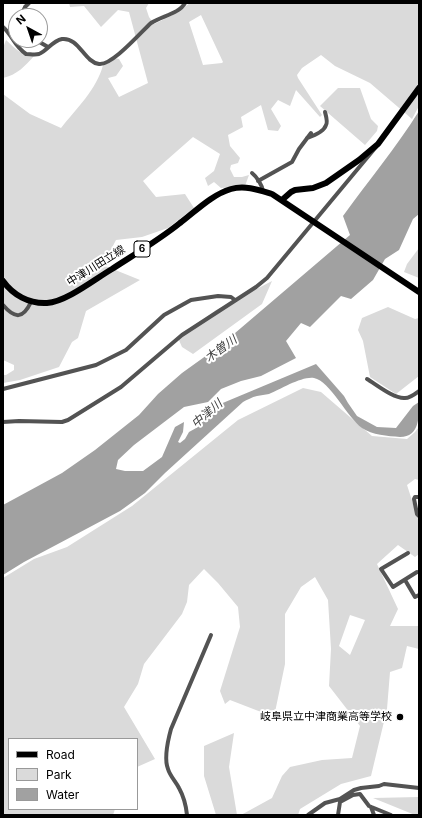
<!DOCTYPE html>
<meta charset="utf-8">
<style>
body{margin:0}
#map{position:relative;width:422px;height:818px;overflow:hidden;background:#fff;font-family:Inter,sans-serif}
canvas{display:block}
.frame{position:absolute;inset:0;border:4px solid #000;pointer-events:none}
.legend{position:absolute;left:8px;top:738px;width:130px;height:72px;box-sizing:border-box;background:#fff;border:1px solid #999;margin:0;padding:5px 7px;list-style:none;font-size:12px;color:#000}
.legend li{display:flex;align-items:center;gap:8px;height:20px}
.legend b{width:20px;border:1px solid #999}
.north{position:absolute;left:8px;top:8px;width:40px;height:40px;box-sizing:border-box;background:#fff;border:1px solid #999;border-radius:50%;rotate:320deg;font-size:11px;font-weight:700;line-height:16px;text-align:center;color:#000}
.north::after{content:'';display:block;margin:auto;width:14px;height:18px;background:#000;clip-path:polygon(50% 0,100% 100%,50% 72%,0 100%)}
</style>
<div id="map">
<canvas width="422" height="818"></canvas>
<div class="frame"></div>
<ul class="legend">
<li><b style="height:5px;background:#000"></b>Road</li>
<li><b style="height:11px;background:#dadada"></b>Park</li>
<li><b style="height:11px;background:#a1a1a1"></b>Water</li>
</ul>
<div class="north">N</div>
</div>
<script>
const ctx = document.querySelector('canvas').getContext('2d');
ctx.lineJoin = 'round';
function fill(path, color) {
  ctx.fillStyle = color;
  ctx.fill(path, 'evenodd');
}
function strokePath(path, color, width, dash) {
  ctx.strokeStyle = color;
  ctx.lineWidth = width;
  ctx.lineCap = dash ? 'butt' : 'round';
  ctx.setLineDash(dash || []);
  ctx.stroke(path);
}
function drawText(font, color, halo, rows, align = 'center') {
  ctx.font = font + ' Inter,"Noto Sans JP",sans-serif';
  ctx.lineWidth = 4;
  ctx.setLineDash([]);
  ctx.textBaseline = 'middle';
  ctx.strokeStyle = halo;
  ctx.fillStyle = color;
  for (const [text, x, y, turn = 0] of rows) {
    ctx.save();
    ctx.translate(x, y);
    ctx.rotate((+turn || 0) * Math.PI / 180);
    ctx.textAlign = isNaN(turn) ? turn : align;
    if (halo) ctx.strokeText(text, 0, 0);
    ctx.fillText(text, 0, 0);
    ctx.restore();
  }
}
const green = new Path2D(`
 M69,3H149L146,8L149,17L154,24L175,14L190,3H419V106L412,119L370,83L335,66L321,55L302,68L297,75L298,78L322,115L320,117L296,90L290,106L278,100L271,109L281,126L278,131L268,130L261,105L241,117L243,127L228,135L230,146L240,158L238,163L231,165L230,169L234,177H242L249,175L245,186L221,188L214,182L208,186L205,178L214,171L220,154L193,137L143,181L156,197L185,194L194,208L168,228L142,237L116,240L103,265L140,280L86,311L78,338L72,342L59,367L20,380L3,383V375H6L14,370V365L3,360V94L30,114L61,128C76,109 97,89 103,65L109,63L115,58L119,59L123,66L116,76L108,78L119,97L148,83L129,12L118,10L101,27L84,6L70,7ZM201,15L223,62L222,63L203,65L189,22Z
 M6,40C15,48 21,56 34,56C25,66 17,75 3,78V48Z
 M338,88H360L371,119L378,126L377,131L365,145L320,106Z
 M419,248V278L404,272L407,264Z
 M272,281L262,304L193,354L182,347L178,338L216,310Z
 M388,307L415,319L419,318V376L396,394L370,377L363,341L358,330L362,318Z
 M303,388L321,392L372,436L407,439L415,432L419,427V480L415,479L407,485L419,522V554L415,557L398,545L377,564L398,609L390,626H419V649L407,646L402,668L390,672L387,709L371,776L341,784L300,809L298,815H241L272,798L282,776L290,767L322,760L352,758L360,726L329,686L331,649L328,600L315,577L301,587L285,614V664L274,717L230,700L225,704L220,691L240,627L238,607L218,583L204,569L189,585L187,602L182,614L144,664L138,684L124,707L155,759L137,767V739H9V809H115L113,815H3V578L34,559L67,547L132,506L238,420ZM350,615L365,620L350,655L339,646Z
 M234,733L229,767L237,815H216L204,776V746Z
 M419,797V815H415L373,798Z`);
const water = new Path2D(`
 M419,111V214L413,219L399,250L385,259L373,280L351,299L341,296L310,327L301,323L286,341L296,358L261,376L241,381L221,389L208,402L184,407L134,445L118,460L116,469L125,471H143L162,457L175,427L184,422L183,432L178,442L180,443L185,439L189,432L198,427L206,410L316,364L344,396L348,403L357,416L377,427L396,428L413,406L419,402C419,416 420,437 400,437C388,436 372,435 362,428C347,417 330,381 314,378C302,376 281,389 269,394C265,395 261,395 257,396C252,397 247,400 243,402L165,473L145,493L120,511L24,562L3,575V505L62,473L95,450L139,415L158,394L182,373L221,345L350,235L343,216C368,181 396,148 419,111Z`);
const street = new Path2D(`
 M21,16L25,7L29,3
 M3,27C13,36 14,46 26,54C30,54 35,55 39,54C47,51 52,41 62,39C79,37 84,62 99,64C112,66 141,32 151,23C161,16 179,14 185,3
 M36,40L48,47
 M307,138C313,136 324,132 326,125C328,122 326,116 325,112
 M252,173C257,177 262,185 263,191
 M258,181L292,162L299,149L311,133
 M3,305C15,319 23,319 31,302
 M367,379C377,385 394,399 405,398C410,398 415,394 419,391
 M3,389L96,365L126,350L164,315L191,300L218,296L231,297L235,300
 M3,422L19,421L62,422L68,420L121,387L182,335L256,287L267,278L376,147
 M419,497H415L414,499L417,514L419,516
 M408,553L381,569L393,587L417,572
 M405,580L415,597L419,595
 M340,799V802L353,795L360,794L369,806L391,815
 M371,807L374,815
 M187,815C186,805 184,797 179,788C176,782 170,776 168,769C164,759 168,740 171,729L211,635
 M308,815L325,803L340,799L354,790L361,788L379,786L384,784L419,788
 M338,815L340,802`);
const primary = new Path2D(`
 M282,200L291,192L295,190L313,188L326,183L359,160L378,144L419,88
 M3,281C13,295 29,304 47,303C66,302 95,279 112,269C135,254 159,240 180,223C196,211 211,195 231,189C245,185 259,190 272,194L419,292`);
const markers = [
 [400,717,4,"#000"]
];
const shields = [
 [142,249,16]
];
const shieldNames = [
 ["6",142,249]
];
const streetNames = [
 ["中津川田立線",96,266,-32]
];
const poiNames = [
 ["岐阜県立中津商業高等学校",392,717]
];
const waterNames = [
 ["木曽川",221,349,-36],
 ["中津川",207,414,-41]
];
fill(green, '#dadada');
fill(water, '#a1a1a1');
strokePath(street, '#535353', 4);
strokePath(primary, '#000', 6);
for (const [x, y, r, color] of markers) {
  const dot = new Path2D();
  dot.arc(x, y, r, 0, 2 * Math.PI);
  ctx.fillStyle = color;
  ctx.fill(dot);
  strokePath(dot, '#fff', 1.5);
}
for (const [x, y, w] of shields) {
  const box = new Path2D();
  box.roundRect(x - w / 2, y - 8, w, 16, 3);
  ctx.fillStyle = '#fff';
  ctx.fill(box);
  strokePath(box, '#000', 1);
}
drawText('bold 10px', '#000', null, shieldNames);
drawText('11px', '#000', '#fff', streetNames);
drawText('11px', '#000', '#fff', poiNames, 'right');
drawText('italic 12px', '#424242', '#fff', waterNames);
</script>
